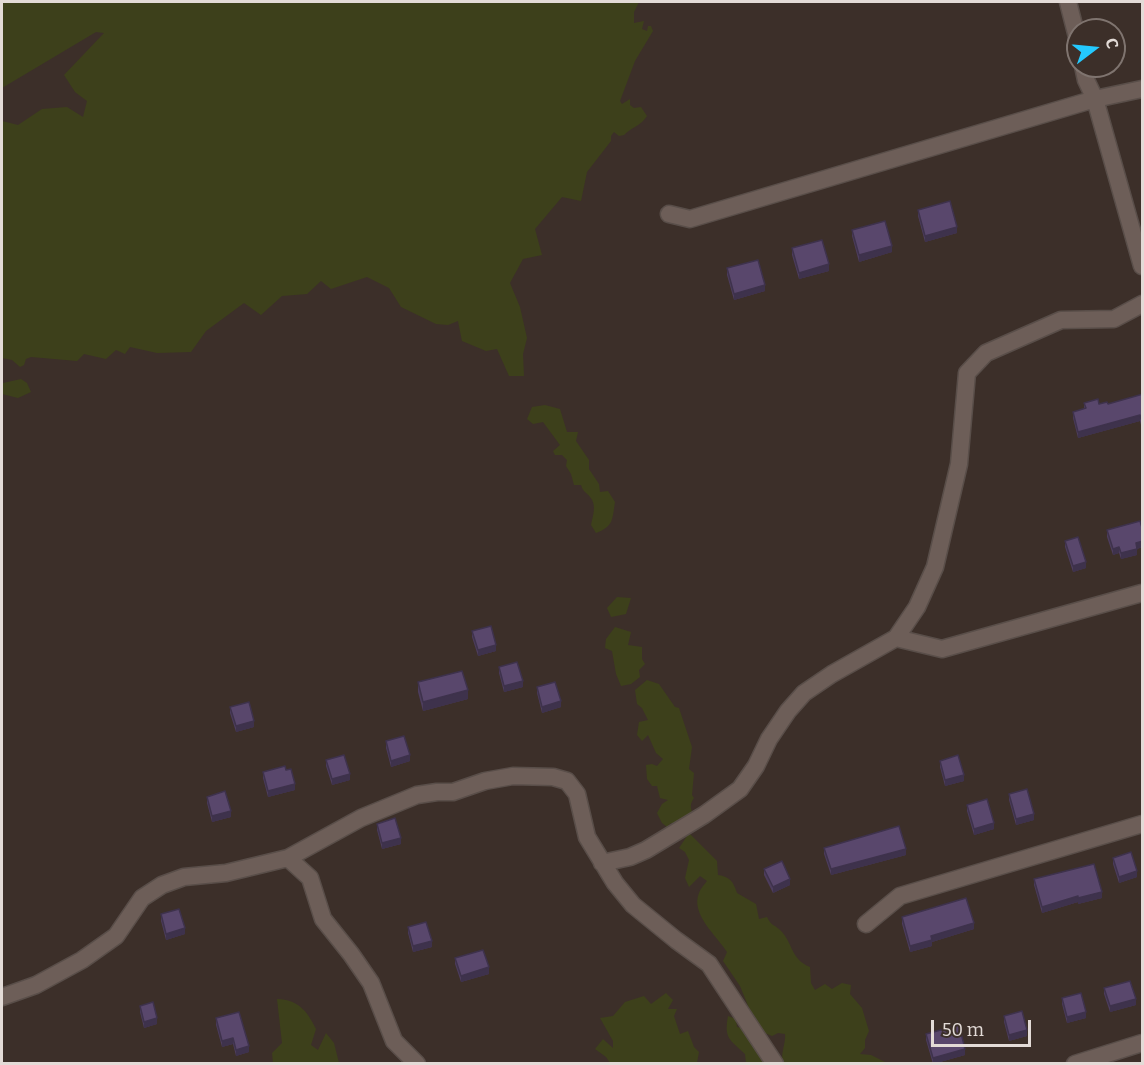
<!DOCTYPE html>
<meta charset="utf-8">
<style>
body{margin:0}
#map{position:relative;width:1144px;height:1065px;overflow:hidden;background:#3c2f29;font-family:Bitter,serif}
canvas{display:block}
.frame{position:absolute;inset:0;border:3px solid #e3dbd7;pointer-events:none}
.north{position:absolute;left:1066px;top:18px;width:60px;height:60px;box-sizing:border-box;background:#3c2f29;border:2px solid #7f746f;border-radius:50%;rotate:74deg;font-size:16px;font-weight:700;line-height:24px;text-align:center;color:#e3dbd7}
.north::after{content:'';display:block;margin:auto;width:21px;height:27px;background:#24c9fe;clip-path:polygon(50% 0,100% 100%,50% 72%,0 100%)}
.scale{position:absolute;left:931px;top:1020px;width:100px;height:27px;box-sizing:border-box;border:3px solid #e3dbd7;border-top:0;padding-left:8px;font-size:18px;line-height:21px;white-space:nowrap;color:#e3dbd7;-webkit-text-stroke:4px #3c2f29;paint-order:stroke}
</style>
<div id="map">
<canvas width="1144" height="1065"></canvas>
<div class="frame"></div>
<div class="north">С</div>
<div class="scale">50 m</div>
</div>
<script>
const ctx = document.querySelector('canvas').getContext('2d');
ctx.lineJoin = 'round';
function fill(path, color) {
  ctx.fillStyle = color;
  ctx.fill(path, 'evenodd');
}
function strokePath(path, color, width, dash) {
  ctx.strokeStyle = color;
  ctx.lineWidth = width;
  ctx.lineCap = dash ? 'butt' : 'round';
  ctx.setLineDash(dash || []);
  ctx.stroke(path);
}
const green = new Path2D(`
 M2,2H639L634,12V23L644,21L642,29L647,31L648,26H651L653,31L635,61L620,101L622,104L630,99V105L634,108L641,107L647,116C641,126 632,127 624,135L619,136L614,132L611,136V141L587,172L581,201L562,197L535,229L542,255L523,259L510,283L520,307L527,338L523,354L524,376H509L497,349L486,351L462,341L458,321L448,325L436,324L401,307L389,288L367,277L331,289L321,281L307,294L282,296L261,315L244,303L206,331L191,352L157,353L130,347L125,354L116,350L106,359L84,354L77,361L31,357L26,359L24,365L20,367L12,360L2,358V121L18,125L42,109L67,107L83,117L87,101L75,92L64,75L104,33L96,32L2,88Z
 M21,379L27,383L31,392L18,398L2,394L3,383Z
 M545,405L560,409L567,432H578L576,441L589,460V469L599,484L600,492L608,491L615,502C612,520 614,526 596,533L591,525C593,515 597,505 590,497C586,492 583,492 581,485H574L571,474L566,466L567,460L562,455H555L553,451L560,445L543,422L533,424L527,419L532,407Z
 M617,597L631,598L626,614L611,617L607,608Z
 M615,627L631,632L628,645L642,647V659L645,664L639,670L640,677L631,684L621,686L616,674L612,651L605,648L606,639Z
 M647,680L659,684L675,707L679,708L692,747L689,769L694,773L692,795L694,798C690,804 690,807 693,814L681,823H671L667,827L662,823L657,813L662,804L668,800L660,798L657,786H652L647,779L646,765L652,764L657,766L663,759L656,753L648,735L642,741L637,735L639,722L648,720L642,708L637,704L635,690Z
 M689,833L717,861L718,875C730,877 733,881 737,893L756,904L759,919L767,917C773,928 773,923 780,930C793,942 790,959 810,967L811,983L815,990L825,984L832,989L842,983L851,985L850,994L862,1008L869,1031L865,1040V1048L860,1054L871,1055L887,1063H783C780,1053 786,1044 785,1034L778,1033L772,1036L765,1033L749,1008L740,986L723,961L727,952C717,936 690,914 699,893C700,889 704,885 707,881L700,876L689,887L685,878L689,860L685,852L679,848Z
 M666,993L673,1000L668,1009H677L674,1016L680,1034L688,1031L694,1047L699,1052L697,1063H610L606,1057L595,1049L603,1039L613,1048V1041L600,1018L613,1016L625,1002L644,996L651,1004Z
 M277,999C299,1000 307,1011 316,1029L311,1045L318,1050L326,1033L334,1043L339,1063H273L272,1053L282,1043Z
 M728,1016L736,1019L737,1027L745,1029L768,1063H746L745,1054C729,1039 724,1038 728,1016Z`);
const minor = new Path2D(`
 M1068,2L1078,41
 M1083,66L1086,80L1095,99L1142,266
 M669,214L690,219L1095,99L1142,89
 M896,638L942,649L1142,593
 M288,858L310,878L323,919L351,954L371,983L394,1041L417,1064
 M602,863L630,857L646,850L704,815L740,789L756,766L769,739L788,711L804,693L832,674L896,638L917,607L935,567L959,464L967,373L986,353L1061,320L1114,319L1142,304
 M866,924L900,896L1142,824
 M2,997L36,985L82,960L116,936L142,898L162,885L184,877L226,873L288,858L361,818L417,795L437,792H453L485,781L513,776L553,777L567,781L577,794L587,837L615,883L633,905L676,940L709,964L775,1064
 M1075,1064L1142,1043`);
const wall = new Path2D(`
 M918,210L957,233L925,242L918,216Z
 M852,230L892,252L859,262L852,236Z
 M792,248L829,271L799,279L792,255Z
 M727,268L765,291L734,300L727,275Z
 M1143,394V425H1141L1140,421L1078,438L1073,418V412L1084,409V403L1099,404H1108Z
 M1107,530L1143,547L1137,549V555L1121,559L1119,553L1113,555L1107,537Z
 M1065,541L1086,568L1073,572L1065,547Z
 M472,631L496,651L478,656L472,637Z
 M499,667L523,687L504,692L499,673Z
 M418,682L468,699L423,711L418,692Z
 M537,687L561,707L542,713L537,693Z
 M230,707L254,727L236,732L230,713Z
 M386,741L410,761L391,767L386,748Z
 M326,760L350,780L332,785L326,766Z
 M940,761L964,781L945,786L940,767Z
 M286,770L295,790L268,797L263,778V772Z
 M1009,794L1034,820L1016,825L1009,800Z
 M207,797L231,817L212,822L207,803Z
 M967,805L994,829L974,835L967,811Z
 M377,824L401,844L382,849L377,830Z
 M824,848L906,855L831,875L824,854Z
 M1113,858L1137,877L1119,883L1113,864Z
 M764,869L790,885L773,893L764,875Z
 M1034,879L1102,898L1078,904V902L1042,913L1034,885Z
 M161,914L185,934L166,940L161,921Z
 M902,917L974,929L932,942V946L910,952L902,924Z
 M408,927L432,947L413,952L408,933Z
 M455,958L489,974L461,982L455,964Z
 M1104,988L1136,1005L1110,1012L1104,994Z
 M1062,998L1086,1018L1067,1023L1062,1004Z
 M140,1006L157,1024L144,1028L140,1012Z
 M1004,1016L1027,1036L1009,1041L1004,1022Z
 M216,1018L249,1052L236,1056L233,1044L222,1047L216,1025Z
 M926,1034L965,1055L933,1064L926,1040Z`);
const shadedWall = new Path2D(`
 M957,227V233L925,242V236Z
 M892,246V252L859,262V255Z
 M829,264V271L799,279V273Z
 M765,285V291L734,300V294Z
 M1140,415V421L1078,438V432Z
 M1143,541V547L1136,549V543Z
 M1119,547V553L1113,555V549Z
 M1137,549V555L1121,559V553Z
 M1086,562V568L1073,572V566Z
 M496,645V651L478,656V650Z
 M523,681V687L504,692V686Z
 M468,690V699L423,711V702Z
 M561,701V707L542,713V707Z
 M254,721V727L236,732V726Z
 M410,755V761L391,767V761Z
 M350,774V780L332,785V779Z
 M964,775V781L945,786V780Z
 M295,784V790L268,797V791Z
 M231,811V817L212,822V816Z
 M1034,814V820L1016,825V819Z
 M994,823V829L974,835V829Z
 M401,838V844L382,849V843Z
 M906,849V855L831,875V869Z
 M1137,871V877L1119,883V877Z
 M790,879V885L773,893V887Z
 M1102,892V898L1078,904V898Z
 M1078,896V902L1042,913V907Z
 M974,923V929L932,942V946L910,952V946L931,936Z
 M185,928V934L166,940V934Z
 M432,941V947L413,952V946Z
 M489,967V974L461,982V976Z
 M1136,999V1005L1110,1012V1006Z
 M1086,1012V1018L1067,1023V1017Z
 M157,1018V1024L144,1028V1022Z
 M1027,1030V1036L1009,1041V1035Z
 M233,1038V1044L222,1047V1041Z
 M249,1046V1052L236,1056V1050Z
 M965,1049V1055L933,1064V1058Z`);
const building = new Path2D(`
 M950,201L957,227L925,236L918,210Z
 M885,221L892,246L859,255L852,230Z
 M822,240L829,264L799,273L792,248Z
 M758,260L765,285L734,294L727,268Z
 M1143,394V419H1141L1140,415L1078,432L1073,412L1086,408L1084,403L1098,399L1099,404L1107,402L1108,404Z
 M1140,521L1143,531V541L1136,543L1137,549L1121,553L1119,547L1113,549L1107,530Z
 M1078,537L1086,562L1073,566L1065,541Z
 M491,626L496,645L478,650L472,631Z
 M517,662L523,681L504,686L499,667Z
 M462,671L468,690L423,702L418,682Z
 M555,682L561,701L542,707L537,687Z
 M249,702L254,721L236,726L230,707Z
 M404,736L410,755L391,761L386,741Z
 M344,755L350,774L332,779L326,760Z
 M958,755L964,775L945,780L940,761Z
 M285,766L286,770L291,769L295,784L268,791L263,772Z
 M1027,789L1034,814L1016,819L1009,794Z
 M225,791L231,811L212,816L207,797Z
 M987,799L994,823L974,829L967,805Z
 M395,818L401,838L382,843L377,824Z
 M899,826L906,849L831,869L824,848Z
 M1131,852L1137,871L1119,877L1113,858Z
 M782,861L790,879L773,887L764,869Z
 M1094,864L1102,892L1078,898V896L1042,907L1034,879Z
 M966,898L974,923L931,936L932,940L910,946L902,917Z
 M179,909L185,928L166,934L161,914Z
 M426,922L432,941L413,946L408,927Z
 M483,950L489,967L461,976L455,958Z
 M1130,981L1136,999L1110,1006L1104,988Z
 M1081,993L1086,1012L1067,1017L1062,998Z
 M153,1002L157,1018L144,1022L140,1006Z
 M1022,1011L1027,1030L1009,1035L1004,1016Z
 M239,1012L249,1046L236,1050L233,1038L222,1041L216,1018Z
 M959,1025L965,1049L933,1058L926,1034Z`);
fill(green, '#3d401b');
strokePath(minor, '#594e49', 19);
strokePath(minor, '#6d5e58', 16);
fill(wall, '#4d3d5d');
fill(shadedWall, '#3e324c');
fill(building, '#59476c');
strokePath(building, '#3e324c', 1.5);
</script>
